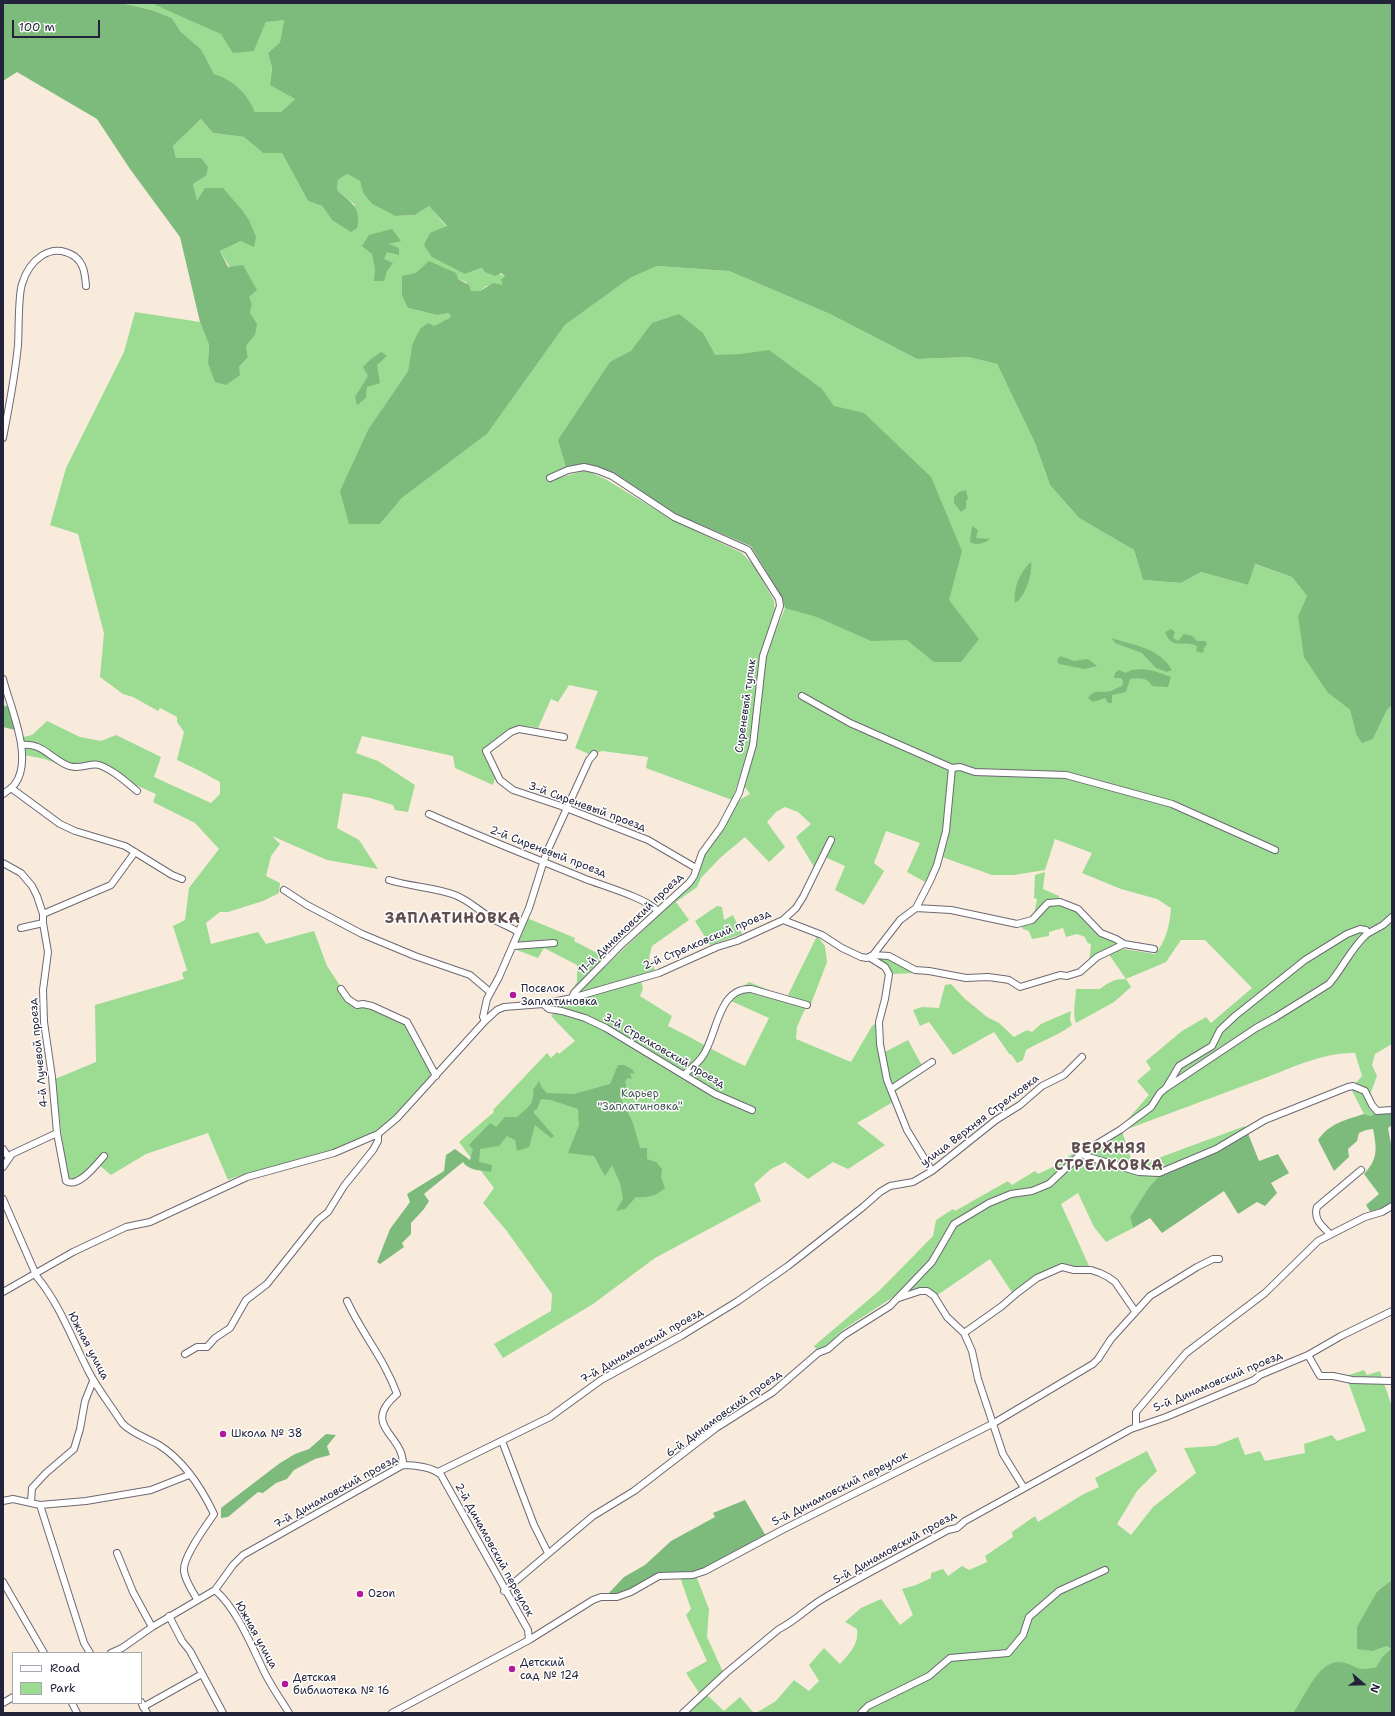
<!DOCTYPE html>
<meta charset="utf-8">
<style>
body{margin:0}
#map{position:relative;width:1395px;height:1716px;overflow:hidden;background:#f9ebdc;font-family:"Shantell Sans",sans-serif}
canvas{display:block}
.frame{position:absolute;inset:0;border:4px solid #22223b;pointer-events:none}
.legend{position:absolute;left:12px;top:1652px;width:130px;height:52px;box-sizing:border-box;background:#fff;border:1px solid #a7a7b1;margin:0;padding:5px 7px;list-style:none;font-size:12px;color:#22223b}
.legend li{display:flex;align-items:center;gap:8px;height:20px}
.legend b{width:20px;border:1px solid #a7a7b1}
.north{position:absolute;left:1343px;top:1664px;width:40px;height:40px;-webkit-text-stroke:3px #fff;paint-order:stroke;rotate:110deg;font-size:11px;font-weight:700;line-height:16px;text-align:center;color:#22223b}
.north::after{content:'';display:block;margin:auto;width:14px;height:18px;background:#22223b;clip-path:polygon(50% 0,100% 100%,50% 72%,0 100%)}
.scale{position:absolute;left:12px;top:20px;width:88px;height:18px;box-sizing:border-box;border:2px solid #22223b;border-top:0;padding-left:5px;font-size:12px;line-height:14px;white-space:nowrap;color:#22223b;-webkit-text-stroke:3px #fff;paint-order:stroke}
</style>
<div id="map">
<canvas width="1395" height="1716"></canvas>
<div class="frame"></div>
<ul class="legend">
<li><b style="height:5px;background:#fff"></b>Road</li>
<li><b style="height:11px;background:#9bdb92"></b>Park</li>
</ul>
<div class="north">N</div>
<div class="scale">100 m</div>
</div>
<script>
const ctx = document.querySelector('canvas').getContext('2d');
ctx.lineJoin = 'round';
function fill(path, color) {
  ctx.fillStyle = color;
  ctx.fill(path, 'evenodd');
}
function strokePath(path, color, width, dash) {
  ctx.strokeStyle = color;
  ctx.lineWidth = width;
  ctx.lineCap = dash ? 'butt' : 'round';
  ctx.setLineDash(dash || []);
  ctx.stroke(path);
}
function drawText(font, color, halo, rows, align = 'center') {
  ctx.font = font + ' "Shantell Sans",sans-serif';
  ctx.lineWidth = 3;
  ctx.setLineDash([]);
  ctx.textBaseline = 'middle';
  ctx.strokeStyle = halo;
  ctx.fillStyle = color;
  for (const [text, x, y, turn = 0] of rows) {
    ctx.save();
    ctx.translate(x, y);
    ctx.rotate((+turn || 0) * Math.PI / 180);
    ctx.textAlign = isNaN(turn) ? turn : align;
    if (halo) ctx.strokeText(text, 0, 0);
    ctx.fillText(text, 0, 0);
    ctx.restore();
  }
}
const green = new Path2D(`
 M121,3H151L210,27L254,51L266,22L284,19L280,42L268,53L272,66L270,84L295,99L281,112H255C248,95 231,79 214,74L201,49L181,32L172,18L152,10Z
 M201,119L213,133L244,137L263,153H282L308,201L322,206L332,220L355,205L337,190L338,180L347,174L360,181L363,193L372,204L395,216L415,215L429,206L447,227L460,270L465,274L483,268L505,276L504,285L486,286L480,291H471L466,282L458,279L408,308L437,315L449,313L451,317L434,326L412,345L408,371L369,428L380,524L402,498L487,434L565,325L630,278L657,266L729,271L830,314L917,359L968,357L997,364L1035,443L1050,485L1079,518L1134,550L1143,580L1181,583L1201,572L1248,585L1254,564L1292,577L1307,596L1298,616L1328,693L1350,710L1356,734L1373,739L1387,710L1392,705V1044L1375,1054L1372,1065L1377,1076L1370,1095L1355,1084L1362,1076L1355,1053C1323,1052 1292,1068 1262,1079C1215,1096 1169,1114 1122,1131L1133,1165L1153,1160L1245,1126L1247,1131L1191,1163L1159,1176L1149,1187L1130,1217L1133,1228L1106,1242L1094,1227L1078,1193L1061,1204L1090,1268L1064,1265L1013,1294L990,1259L936,1296L922,1289L895,1296L844,1329L827,1345L817,1350L814,1346L880,1290L933,1236L936,1220L953,1209L955,1211L1008,1181L1012,1185L1035,1171L1038,1174L1057,1165L1072,1154L1083,1150L1121,1127L1149,1095L1137,1081L1151,1069L1146,1061L1182,1031L1206,1017L1211,1023L1252,988L1205,940H1181L1166,962L1126,979L1131,987L1114,1002L1076,1023C1072,1013 1076,999 1076,989H1100C1109,982 1114,979 1126,979L1108,953L1124,949L1155,954C1166,942 1170,924 1171,908L1157,899L1121,889L1082,873L1092,853L1055,839L1045,870L1014,875H992L942,857L935,864L927,883L907,872L920,843L886,831L874,863L884,871L864,905L835,890L845,866L825,857L819,868L814,867L796,837L811,824L798,812L785,807L776,812L767,822L785,847L769,862L745,837L720,858L701,878L697,887L676,902L689,920L652,946L649,958L655,970L577,994L690,885L704,855L733,808L741,799L750,794L744,786L765,656L785,608L782,597L751,546L676,514L613,474L583,465L566,467L559,471L552,480L586,470L607,480L671,519L742,553L755,567L774,601L775,612L760,656L750,745L732,800L646,768L648,757L602,751L591,755L575,748L598,691L569,685L558,702L551,699L538,728C515,723 507,732 489,745L490,753L497,772L493,785L455,768L453,756L362,736L356,753L378,761L415,785L408,812L395,810L393,805L370,798L343,793L337,828L359,840L378,869L327,860L272,836L280,844L271,856L266,876L280,883L279,893L263,901L228,912H220L206,923L211,944L258,932L266,944L314,931L327,966L347,996L358,1008C366,1004 401,1018 407,1025C415,1035 424,1060 431,1072L430,1077C420,1089 410,1103 398,1114C370,1139 332,1153 296,1162C272,1167 250,1171 228,1180L208,1133L146,1154L111,1175L99,1165L74,1181L67,1180L55,1079L96,1062L95,1005L184,979L182,973L187,970L173,926L185,920L189,888L219,849L195,823L153,802L156,794L95,767L74,771L45,759L24,755L23,737L32,735L47,721L80,737L101,741L116,735L161,757L154,777L211,803L220,794V782L200,771L177,760L184,732L177,722V717L160,708L158,711L133,697L123,694L100,677L104,633L78,534L50,525L66,468L124,352L135,312L200,322L209,345L208,363L239,367L248,357L246,346L255,335L250,313L252,304L220,251L241,241L197,202L193,184L206,176L201,158H176L173,146Z
 M1045,872L1043,889L1059,896L1060,903L1070,907L1120,944L1089,962L1091,945L1087,942L1085,937L1077,934L1066,937L1063,928L1049,932V936L1032,939L1029,931L1023,929L1021,926L1034,915L1037,899L1034,898L1035,875Z
 M717,906L722,907L724,920L733,915L742,934L710,945L695,921Z
 M527,918L575,938L574,941L607,958L572,992L571,991L577,982V965L544,948L538,958L514,949Z
 M817,936L825,946L827,962L811,1004L804,1011L797,1027L796,1039L851,1062L872,1026L876,1023L893,1102L857,1123L885,1145L848,1169L833,1162L808,1179L785,1162L771,1169L754,1184L761,1201L655,1258L593,1304L503,1358L494,1344L551,1311L552,1294L506,1230L483,1203L494,1188L459,1142L494,1112L493,1110L547,1053L551,1058L557,1052L559,1054L575,1041L551,1016L554,1013L550,1006L641,981L643,989L640,996L672,1016L668,1026C695,1039 719,1054 745,1066L769,1018L731,1001L741,988L749,982L787,997Z
 M885,956L916,973L891,974L872,957Z
 M951,984L964,998L987,1017L999,1023L1014,1037L1027,1030L1032,1032L1041,1024L1071,1011L1070,1020L1072,1025C1058,1036 1041,1041 1026,1050L1023,1060L1017,1063L1011,1054L1010,1055L994,1032L953,1055L929,1022L920,1026L913,1010L922,1007L939,1008L945,985Z
 M908,1040L925,1071L895,1092L889,1079L883,1053Z
 M1350,1087L1364,1092L1377,1113L1370,1116L1364,1114Z
 M1364,1370L1367,1375L1380,1371L1392,1407V1580L1377,1590L1373,1651L1387,1646L1391,1649L1382,1657L1376,1667L1363,1671L1339,1662L1293,1713H756L776,1701L794,1680L809,1691L819,1681L809,1665L824,1648L840,1664C850,1653 859,1644 857,1629L845,1622L861,1608L881,1599L900,1625L913,1615L902,1589L916,1585L931,1578V1573L943,1569L948,1576L962,1566L969,1570L987,1562L985,1556L1013,1537L1012,1532L1035,1516L1038,1522L1082,1495L1099,1487L1095,1478L1147,1451L1157,1471L1137,1491L1117,1524L1131,1535L1153,1507L1196,1473L1184,1448L1215,1446L1238,1437L1245,1455L1260,1451L1265,1461L1305,1453L1304,1444L1332,1435L1337,1441L1366,1431L1346,1376Z
 M696,1576L709,1609L707,1637L723,1672L700,1694L686,1673L707,1661L686,1615L691,1609L680,1577Z
 M707,1695L724,1711L740,1697L754,1713H688Z`);
const forest = new Path2D(`
 M3,3H121L152,10L172,18L181,32L201,49L214,74C232,79 248,94 255,112H281L295,99L270,85L272,67L268,53L280,42L284,20L266,22L254,51L233,53L221,34L151,3H1392V705L1387,710L1373,739L1362,743L1356,734L1350,710L1328,693L1304,657L1298,616L1307,596L1292,577L1255,564L1248,585L1201,572L1181,583L1143,580L1134,550L1079,518L1050,485L1035,443L997,364L968,357L917,359L830,314L729,271L657,266L630,278L565,325L487,434L402,498L380,524H349L340,491L369,428L408,371L412,345L420,329L428,323L434,326L451,317L449,313L437,315L408,308L402,295V276L416,273L429,261L456,273L458,279L469,285L471,291H480L493,283L503,285L501,280L505,276L501,273L495,276L485,272L482,268L465,274L432,257L424,245L430,233L447,226L429,206L415,215L395,216L372,204L363,193L360,181L347,174L338,180L337,190C350,202 362,207 357,228L351,232L332,220L322,206L308,201L282,153H263L244,137L213,133L201,119L173,146L176,158H201L208,167L206,176L193,184L197,201L205,188H223L242,210L249,220L256,237L254,247L241,241L220,251L228,267L243,265L257,290L249,297L252,304L250,313L257,324L255,335L246,346L248,357L239,367L240,375L226,385L215,382L208,363L209,345L200,322L180,237L130,169L97,119L17,72L3,81Z
 M392,229L401,241L388,244L399,248V255L387,252L384,259L393,263L387,271L384,281H374L375,269L372,254L362,246L369,235Z
 M679,314L703,333L715,355L741,354L769,350L822,389L834,406L864,413L931,477L962,551L949,600L979,639L961,662H934L907,640L871,641L817,617L785,608L782,597L751,546L676,514L613,474L583,465L566,467L558,440L610,362L631,351L652,323Z
 M381,352L387,356L377,365L380,383L367,387L366,398L357,405L355,397L368,376L363,367L371,359Z
 M966,490L968,499L966,501V508L961,512L954,503V497L959,492Z
 M972,526L978,530L976,538L990,539C985,543 976,546 970,542Z
 M1031,562C1033,573 1025,598 1015,603C1013,588 1020,572 1031,562Z
 M1171,629L1175,632L1173,638L1178,641L1184,634L1192,636L1197,641H1205L1207,644L1204,648L1203,653L1196,651L1197,646C1183,639 1172,651 1165,632Z
 M1112,638C1134,646 1159,647 1172,670L1167,672L1156,668L1142,653L1115,643Z
 M1060,656L1074,661L1088,659L1097,666L1085,669L1059,664L1057,661Z
 M1143,669L1154,671L1171,677L1168,687L1152,686C1147,677 1139,678 1130,679L1126,692L1112,695V703H1108L1105,698L1093,702L1088,698C1094,690 1098,692 1106,692C1110,692 1117,688 1122,686L1123,681L1121,678H1114L1115,673L1119,670L1126,673L1131,670Z
 M3,705L9,707L15,730L3,727Z
 M618,1065H624L633,1070L634,1074L630,1073L632,1079L628,1078L625,1081L629,1098L620,1097L633,1123L640,1148H647V1159L656,1162L662,1169L661,1177L665,1188C656,1196 648,1198 636,1197L625,1209L616,1211L623,1199L620,1183L612,1165L605,1176L594,1156L568,1153L579,1125L578,1109L551,1100L541,1099L537,1109L533,1112L554,1136L551,1138L535,1125L529,1147L517,1151L515,1140L507,1136L499,1146L480,1149L479,1162L492,1165L491,1172C480,1170 469,1171 463,1162L424,1194L429,1201L424,1209L411,1223V1234L402,1243L404,1247L380,1264L377,1262L390,1229L410,1202L407,1194L444,1171L446,1155L455,1149L470,1160L473,1149L469,1145L490,1123L496,1127L505,1117H517C527,1108 535,1104 533,1090L539,1081L542,1088L547,1093L574,1094L610,1084Z
 M1392,1112V1125L1388,1128L1392,1149V1204L1371,1213L1366,1205L1379,1194L1364,1174C1378,1159 1377,1149 1373,1129L1366,1130L1359,1133L1357,1141L1348,1149L1349,1157L1334,1171L1318,1140C1330,1123 1345,1120 1364,1114L1370,1116L1377,1113Z
 M1247,1131L1259,1161L1278,1154L1289,1173L1271,1183L1277,1193L1265,1206L1257,1202L1238,1214L1224,1191L1162,1233L1150,1218L1133,1228L1130,1217L1149,1187L1159,1176L1191,1163Z
 M326,1434L336,1435L327,1446L330,1455L315,1459L294,1470L287,1479L276,1483L263,1493L258,1492L228,1517L221,1518V1508L280,1463L295,1454L309,1449Z
 M745,1500L766,1536L704,1570L680,1573H671L616,1595L609,1593L624,1577L645,1565L671,1541L715,1517L713,1513Z
 M1392,1580V1713H1293C1304,1699 1318,1660 1340,1662C1357,1664 1354,1673 1376,1667L1382,1657L1391,1649L1387,1646L1373,1651L1357,1649V1627L1378,1590Z`);
const minor = new Path2D(`
 M3,438C9,407 15,377 18,345C19,330 18,296 22,284C29,261 50,241 74,256C84,263 85,274 86,286
 M3,679C10,707 34,758 15,784C12,788 7,791 3,794
 M802,696L850,723L952,768L960,767L975,772L1066,775L1172,804L1275,850
 M564,737L519,729L511,732L486,751L500,780L513,790L561,806L648,840L696,868
 M22,745C42,742 52,760 69,766C82,770 90,762 99,765C113,770 125,781 137,791
 M11,788L60,824L75,831L125,846L172,875L182,879
 M429,814C480,837 532,857 583,878C603,886 644,897 658,911
 M3,863L21,873L32,886L37,896L43,914V923L48,952L43,990L44,1022L52,1077L57,1133L66,1181C78,1189 97,1164 104,1156
 M389,880C411,887 434,887 455,895C468,900 477,909 488,916C498,923 509,926 518,932
 M284,890L307,905L362,934L415,956L470,975L490,992
 M916,908L951,910L1017,924L1032,920L1048,903L1060,902L1078,909L1101,933L1116,939L1124,944
 M43,914L111,885L135,852
 M783,920L822,935L842,948L861,957L867,958L873,955L889,956L915,970L929,971L966,978L988,977L1003,979L1009,980L1020,987L1060,975L1067,976L1080,972L1097,957L1124,944L1154,949
 M21,928L43,923
 M513,946L554,943
 M873,955L900,920L916,908L930,881L937,865L946,831L952,768
 M869,957L885,967L889,974L885,999L879,1022L880,1044L887,1080L907,1130L932,1171
 M341,989L348,999L357,1005L363,1004L372,1006L407,1022L436,1076
 M572,998L659,973L717,947L737,941L783,920L796,908L803,897L831,840
 M543,1004L549,1009L562,1011L585,1018L606,1028L715,1094L752,1110
 M485,1021L483,1017L487,999L499,977L529,908L546,854L589,760L594,754
 M685,1074C690,1069 698,1063 702,1057C717,1038 717,987 751,989L807,1005
 M1166,1088L1256,1028L1276,1017L1329,984C1343,968 1351,948 1367,934
 M891,1089L932,1062
 M3,1149L9,1158
 M1082,1153L1085,1156L1139,1172L1159,1173L1216,1149L1265,1120L1348,1087L1353,1086L1365,1091L1372,1105L1377,1111L1392,1110
 M3,1167L12,1154L57,1133
 M3,1199L37,1277C61,1306 73,1342 90,1374C99,1391 112,1407 122,1423C131,1433 147,1438 159,1445C183,1460 202,1489 214,1514C206,1526 182,1558 184,1571C185,1580 192,1591 197,1599
 M1330,1234C1322,1226 1313,1219 1317,1207L1361,1170
 M3,1292L73,1252L126,1227L150,1222L247,1177L334,1153L378,1134L397,1118L485,1021L497,1010L504,1007L543,1004L572,998L574,993L621,945L689,883L694,876L702,853L721,827L739,793L753,745L763,656L780,606L779,599L748,550L674,517L612,476L597,470L584,467L568,470L550,478
 M899,1298L920,1291H927L934,1296L947,1317L964,1333L972,1351L978,1379L1003,1454L1024,1488
 M347,1301C362,1334 384,1358 397,1394C360,1426 404,1434 403,1465
 M964,1333L1002,1306L1017,1293L1037,1278L1062,1267L1074,1270H1091L1100,1273L1108,1277L1115,1282L1135,1311
 M185,1354L197,1347H207L215,1338L230,1328L246,1300L267,1284L318,1220L328,1212L344,1186L373,1150L378,1141V1134
 M1308,1355L1320,1376H1333L1352,1380L1392,1381
 M1136,1427V1412L1186,1353L1265,1293L1318,1241L1365,1217L1382,1212L1392,1206
 M502,1441L534,1525L548,1553
 M438,1472L550,1417L601,1380L681,1336L738,1301L788,1266L863,1207L880,1192L890,1186L913,1182L932,1171L996,1120L1020,1105L1042,1086L1064,1075L1082,1057
 M3,1501L13,1499L40,1505L86,1501L151,1490L189,1475
 M31,1502L32,1488L46,1473L74,1449L80,1429L85,1401L93,1381
 M40,1505L84,1643L90,1653
 M117,1553L133,1592L152,1627
 M3,1582L44,1653
 M215,1590C235,1607 250,1642 261,1665C268,1682 280,1698 289,1713
 M504,1591L593,1516L634,1491L716,1428L773,1392L818,1353L828,1349L844,1335L890,1306L932,1262L954,1224L989,1203L1011,1194L1032,1191L1049,1184L1082,1153L1120,1130L1151,1107L1160,1093L1166,1088L1179,1066L1212,1046L1220,1030L1235,1016L1305,960L1347,934L1360,929L1366,930L1367,934L1383,925L1392,917
 M169,1616L182,1641L190,1651L223,1713
 M111,1653L122,1648L152,1627L215,1590L233,1565L243,1555L403,1465C414,1465 433,1467 441,1475L528,1630L529,1640
 M141,1702L147,1713
 M3,1703L13,1697
 M72,1703L77,1713
 M143,1707L202,1674
 M392,1713L529,1640L593,1600L601,1597H617L631,1592L659,1576L693,1575L705,1571L782,1530L994,1423L1093,1364L1098,1359L1111,1339L1150,1296L1197,1267L1213,1259H1219
 M683,1713L726,1673L779,1629C796,1621 808,1607 824,1598C865,1574 907,1553 948,1530L957,1528L965,1521L1131,1429L1166,1417L1254,1380L1260,1375L1308,1355L1341,1336L1392,1311
 M861,1713L868,1706L929,1676L950,1658L1008,1653L1023,1635L1029,1617L1059,1591L1105,1570`);
const markers = [
 [513,995,4,"#b5179e"],
 [223,1434,4,"#b5179e"],
 [360,1594,4,"#b5179e"],
 [512,1669,4,"#b5179e"],
 [285,1684,4,"#b5179e"]
];
const streetNames = [
 ["Сиреневый тупик",746,706,-82],
 ["3-й Сиреневый проезд",587,807,20],
 ["2-й Сиреневый проезд",548,852,21],
 ["11-й Динамовский проезд",631,924,-44],
 ["2-й Стрелковский проезд",707,940,-23],
 ["3-й Стрелковский проезд",664,1051,30],
 ["4-й Лучевой проезд",39,1053,-96],
 ["улица Верхняя Стрелковка",980,1121,-37],
 ["Южная улица",88,1346,62],
 ["7-й Динамовский проезд",642,1346,-30],
 ["5-й Динамовский проезд",1218,1382,-23],
 ["6-й Динамовский проезд",724,1414,-36],
 ["5-й Динамовский переулок",840,1489,-27],
 ["7-й Динамовский проезд",336,1492,-29],
 ["5-й Динамовский проезд",895,1548,-29],
 ["2-й Динамовский переулок",494,1550,61],
 ["Южная улица",256,1635,61]
];
const poiNames = [
 ["Поселок",521,989],
 ["Заплатиновка",521,1002],
 ["Школа № 38",231,1434],
 ["Ozon",368,1594],
 ["Детский",520,1663],
 ["сад № 124",520,1676],
 ["Детская",293,1678],
 ["библиотека № 16",293,1691]
];
const parkNames = [
 ["Карьер",640,1094],
 ["\"Заплатиновка\"",640,1107]
];
const districtNames = [
 ["ЗАПЛАТИНОВКА",453,919],
 ["ВЕРХНЯЯ",1109,1149],
 ["СТРЕЛКОВКА",1109,1166]
];
fill(green, '#9bdb92');
fill(forest, '#7cbb7c');
strokePath(minor, '#6d6873', 8);
strokePath(minor, '#fff', 6);
for (const [x, y, r, color] of markers) {
  const dot = new Path2D();
  dot.arc(x, y, r, 0, 2 * Math.PI);
  ctx.fillStyle = color;
  ctx.fill(dot);
  strokePath(dot, '#fff', 1.5);
}
drawText('11px', '#22223b', '#fff', streetNames);
drawText('11px', '#22223b', '#fff', poiNames, 'left');
drawText('11px', '#465a55', '#fff', parkNames);
ctx.letterSpacing = '1px';
drawText('bold 15px', '#604d4f', '#fff', districtNames);
ctx.letterSpacing = '0px';
</script>
